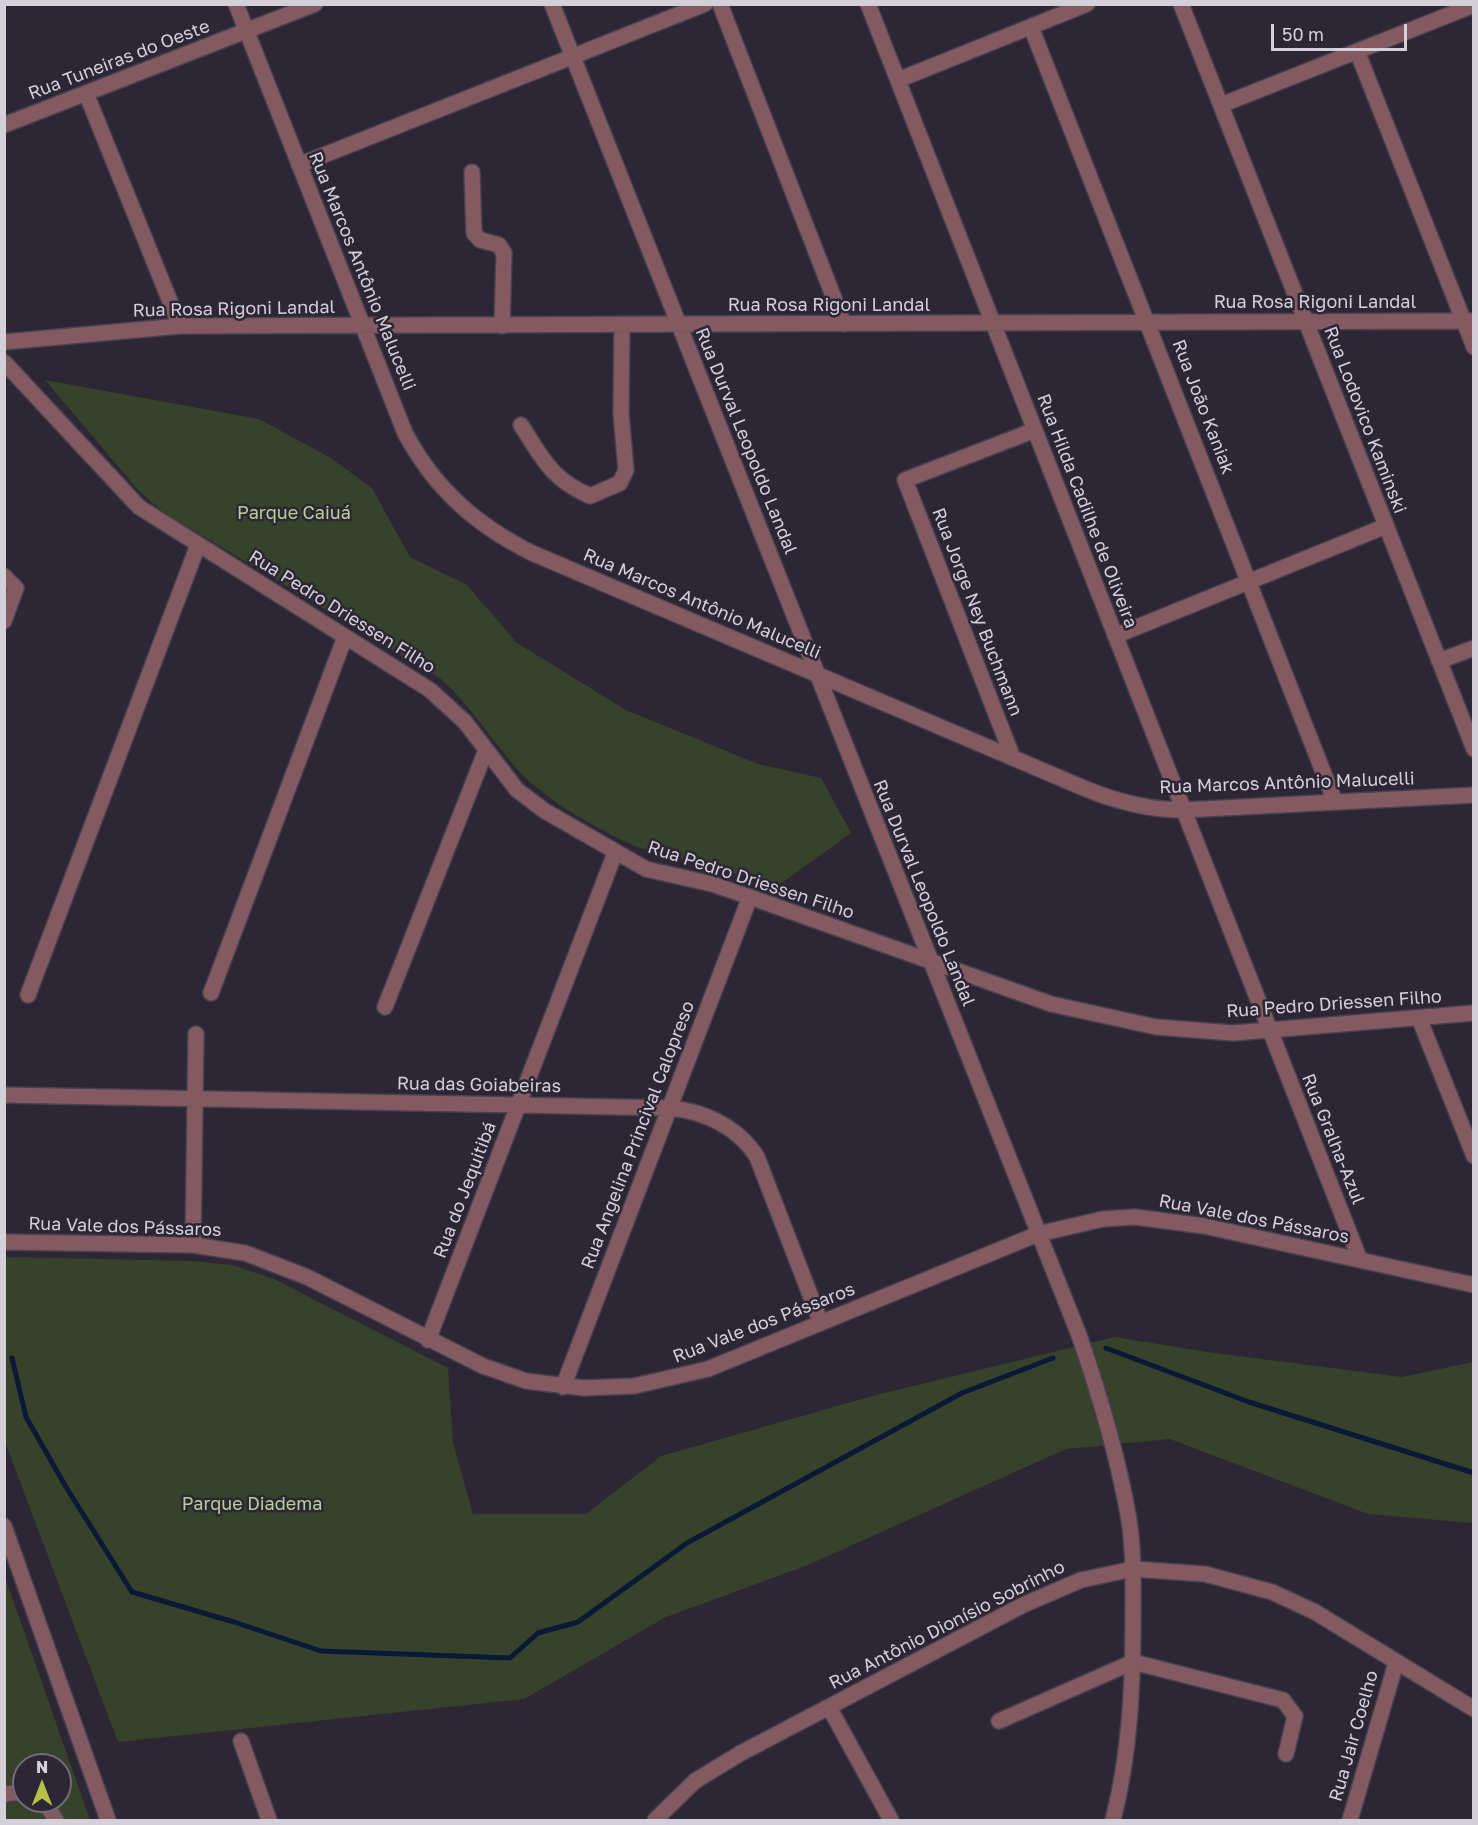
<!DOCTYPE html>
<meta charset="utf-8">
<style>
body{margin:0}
#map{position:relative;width:1478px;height:1825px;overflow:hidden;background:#2d2735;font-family:"Golos Text",sans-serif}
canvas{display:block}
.frame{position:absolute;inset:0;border:6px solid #d4d0d9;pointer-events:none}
.north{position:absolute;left:12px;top:1753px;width:60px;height:60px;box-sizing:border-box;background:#2d2735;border:2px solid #706b77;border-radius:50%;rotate:0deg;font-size:16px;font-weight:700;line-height:24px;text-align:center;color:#d4d0d9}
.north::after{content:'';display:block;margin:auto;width:21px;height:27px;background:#b7c148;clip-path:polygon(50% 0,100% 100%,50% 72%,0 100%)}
.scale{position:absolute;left:1271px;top:24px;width:136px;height:27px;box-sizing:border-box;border:3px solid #d4d0d9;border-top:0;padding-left:8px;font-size:18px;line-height:21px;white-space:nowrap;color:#d4d0d9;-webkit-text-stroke:4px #2d2735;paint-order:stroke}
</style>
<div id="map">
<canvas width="1478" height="1825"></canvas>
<div class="frame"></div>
<div class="north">N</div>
<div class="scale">50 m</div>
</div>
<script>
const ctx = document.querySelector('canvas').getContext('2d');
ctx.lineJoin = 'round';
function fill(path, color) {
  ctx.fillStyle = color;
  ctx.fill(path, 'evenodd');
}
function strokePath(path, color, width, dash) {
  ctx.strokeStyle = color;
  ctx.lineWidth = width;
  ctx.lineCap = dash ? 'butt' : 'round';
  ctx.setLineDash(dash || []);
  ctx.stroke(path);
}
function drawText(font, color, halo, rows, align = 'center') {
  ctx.font = font + ' "Golos Text",sans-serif';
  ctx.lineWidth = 5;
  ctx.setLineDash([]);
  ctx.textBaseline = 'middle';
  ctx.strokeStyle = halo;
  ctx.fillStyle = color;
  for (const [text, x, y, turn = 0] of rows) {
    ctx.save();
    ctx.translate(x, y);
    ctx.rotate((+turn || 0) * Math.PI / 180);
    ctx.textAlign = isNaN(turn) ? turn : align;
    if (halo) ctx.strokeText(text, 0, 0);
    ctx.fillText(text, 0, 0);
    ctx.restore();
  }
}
const green = new Path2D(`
 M45,380L259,419L329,457L372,488L410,557L467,585L517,643L626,710L758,764L821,778L851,833L779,885L637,847C599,830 545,800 518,770C491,740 471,706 441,679L163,512L139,491Z
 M5,1257L193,1261L232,1265L274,1279L448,1368L453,1443L473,1514H586L661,1456L880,1394L1115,1337L1207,1352L1402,1377L1473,1362V1523L1368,1514L1170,1439L1066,1449L808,1565L666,1617L524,1699L118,1742L5,1442Z
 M5,1577L90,1820H5ZM24,1765H60V1801H24Z`);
const stream = new Path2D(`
 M1106,1348L1249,1402L1474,1473
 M12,1358L26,1417L66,1487L132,1592L234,1622L321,1651L510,1658L538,1633L578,1622L687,1543L962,1393L1053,1358`);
const minor = new Path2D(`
 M236,4L405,433C435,489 476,525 532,553L1086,789C1118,802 1149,810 1183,810L1474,795
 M552,4L1079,1335C1100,1396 1118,1456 1129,1520C1134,1552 1133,1584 1133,1616C1133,1685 1130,1754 1113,1820
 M720,4L844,324
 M868,4L1360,1260
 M1181,4L1474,749
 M1031,27L1335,802
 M1357,51L1474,347
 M898,80L1087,4
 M86,93L180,326
 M1221,105L1474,5
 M4,125L315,4
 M299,165L705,4
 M472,172L474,233L480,240L499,245L504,253L502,326
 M4,342L180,326L1474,321
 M4,362L139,507L430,690L465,722L517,790L545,811L646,869L712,884L750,897L1051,1004L1156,1027L1233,1033L1474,1013
 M521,425C543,459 551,479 590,496L620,483L626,470L621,413L622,325
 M4,576L16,588L4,621
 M1115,636L1386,526
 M1439,661L1474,648
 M1013,758L905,480L1035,430
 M211,993L345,637
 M28,995L198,545
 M385,1007L486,750
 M1419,1018L1474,1156
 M4,1095L670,1108C704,1111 738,1127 757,1157L821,1323
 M4,1242L193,1245L245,1253L307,1277L483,1366L526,1381L584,1388L634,1386L708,1369L1038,1234L1103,1219L1135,1217L1204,1226L1474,1285
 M193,1245L196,1034
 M428,1340L615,853
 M563,1387L750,897
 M4,1526L108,1820
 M829,1707L891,1820
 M999,1721L1133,1662L1283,1700L1295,1716L1286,1754
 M241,1741L269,1820
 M4,1794L24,1792
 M44,1801L56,1820
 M655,1820L695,1781L741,1753L1023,1605L1081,1580L1133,1569L1205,1574L1272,1592L1315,1612L1474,1709
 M1350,1820L1396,1663`);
const streetNames = [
 ["Rua Tuneiras do Oeste",119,60,-21],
 ["Rua Marcos Antônio Malucelli",362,271,68],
 ["Rua Rosa Rigoni Landal",1315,302],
 ["Rua Rosa Rigoni Landal",829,305],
 ["Rua Rosa Rigoni Landal",234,309,-1],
 ["Rua João Kaniak",1203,407,69],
 ["Rua Lodovico Kaminski",1365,420,69],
 ["Rua Durval Leopoldo Landal",746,441,68],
 ["Rua Hilda Cadilhe de Oliveira",1087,511,69],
 ["Rua Marcos Antônio Malucelli",702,604,23],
 ["Rua Pedro Driessen Filho",342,612,32],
 ["Rua Jorge Ney Buchmann",977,612,69],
 ["Rua Marcos Antônio Malucelli",1287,783,-2],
 ["Rua Pedro Driessen Filho",751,880,18],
 ["Rua Durval Leopoldo Landal",924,893,68],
 ["Rua Pedro Driessen Filho",1334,1004,-4],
 ["Rua das Goiabeiras",479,1085,1],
 ["Rua Angelina Princival Calopreso",638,1135,-69],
 ["Rua Gralha-Azul",1333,1139,68],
 ["Rua do Jequitibá",465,1190,-69],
 ["Rua Vale dos Pássaros",1254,1219,11],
 ["Rua Vale dos Pássaros",125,1227,2],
 ["Rua Vale dos Pássaros",764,1323,-21],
 ["Rua Antônio Dionísio Sobrinho",947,1625,-27],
 ["Rua Jair Coelho",1354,1736,-74]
];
const parkNames = [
 ["Parque Caiuá",294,513],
 ["Parque Diadema",252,1504]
];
fill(green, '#36422a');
strokePath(stream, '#0a1936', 5);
strokePath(minor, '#48424f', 18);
strokePath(minor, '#835a61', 15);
drawText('18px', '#d4d0d9', '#2d2735', streetNames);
drawText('18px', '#b3d394', '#2d2735', parkNames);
</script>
